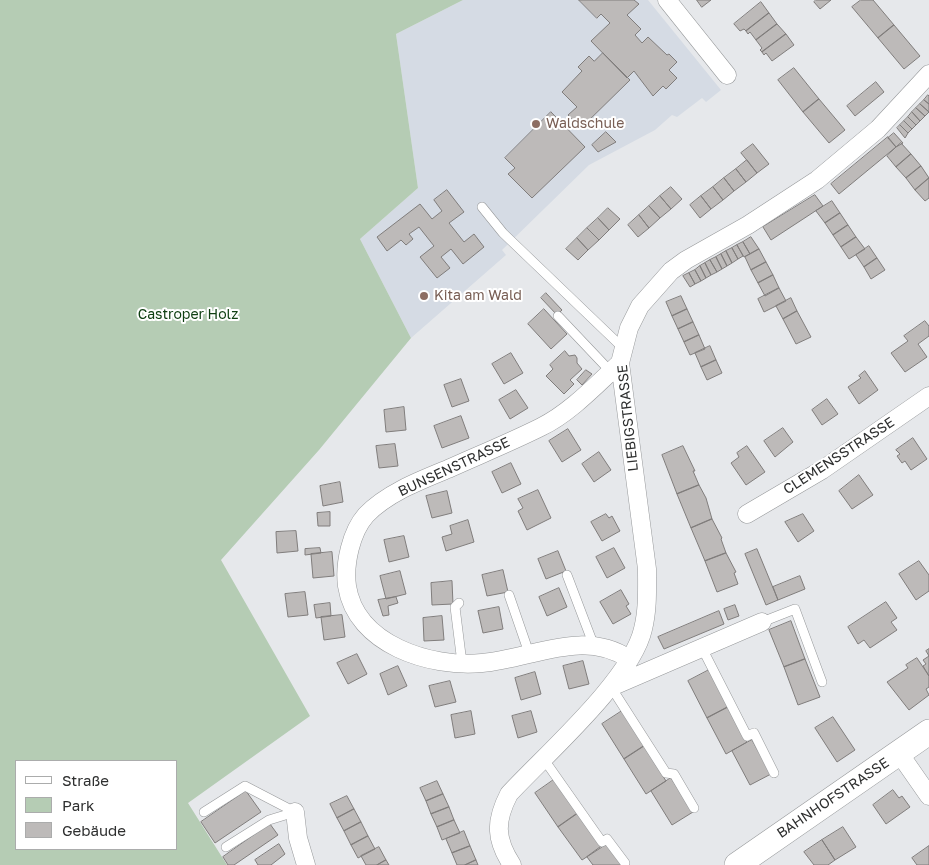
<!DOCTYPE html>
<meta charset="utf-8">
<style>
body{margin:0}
#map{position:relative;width:929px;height:865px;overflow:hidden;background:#e6e8eb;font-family:"Golos Text",sans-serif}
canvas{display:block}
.legend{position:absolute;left:15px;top:760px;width:162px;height:90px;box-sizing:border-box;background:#fff;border:1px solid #abacac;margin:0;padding:6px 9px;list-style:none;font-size:15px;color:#2e2f2f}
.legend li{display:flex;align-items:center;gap:10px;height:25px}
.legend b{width:25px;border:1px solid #abacac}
</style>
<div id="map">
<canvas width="929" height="865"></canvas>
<ul class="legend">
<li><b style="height:6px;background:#fff"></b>Straße</li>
<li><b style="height:14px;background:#b5ccb4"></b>Park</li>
<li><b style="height:14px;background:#bdbab9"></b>Gebäude</li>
</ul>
</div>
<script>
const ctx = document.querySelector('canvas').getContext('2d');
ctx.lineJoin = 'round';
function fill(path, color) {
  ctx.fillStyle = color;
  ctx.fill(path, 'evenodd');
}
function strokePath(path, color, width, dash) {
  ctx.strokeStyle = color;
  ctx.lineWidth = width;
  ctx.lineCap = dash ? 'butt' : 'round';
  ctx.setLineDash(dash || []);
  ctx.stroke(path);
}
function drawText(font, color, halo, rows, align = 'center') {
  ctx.font = font + ' "Golos Text",sans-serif';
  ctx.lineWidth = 4;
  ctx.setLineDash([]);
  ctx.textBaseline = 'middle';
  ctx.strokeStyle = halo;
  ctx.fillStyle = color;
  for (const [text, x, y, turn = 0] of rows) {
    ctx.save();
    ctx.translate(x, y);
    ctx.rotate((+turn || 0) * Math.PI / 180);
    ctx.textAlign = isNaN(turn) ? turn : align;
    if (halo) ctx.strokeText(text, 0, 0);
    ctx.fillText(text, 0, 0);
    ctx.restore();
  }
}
const built = new Path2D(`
 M463,0H648L721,90L706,102L702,98L677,117L672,115L655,130L589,165L502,250L506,255L411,338L360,239L418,188L396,34Z`);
const green = new Path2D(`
 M0,0H463L396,34L418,188L360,239L411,338L319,450L221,560L310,716L188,803L227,865H0ZM16,761H176V849H16Z`);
const building = new Path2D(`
 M579,0H634L639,4L627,15L641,29L635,35L642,43L648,37L667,55L669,54L677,62L669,70L677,78L666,89L663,86L653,96L634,71L627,78L591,41L610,23L601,14L597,18Z
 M697,0H711L702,7Z
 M816,0H831L820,9L814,2Z
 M861,0H873L894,25L878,38L852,7Z
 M761,2L769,13L746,31L744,29L740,31L734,24Z
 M769,13L777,24L756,40L750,32L748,34L746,31Z
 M777,24L786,34L762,52L760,50L762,48L756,40Z
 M894,25L920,56L904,69L878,38Z
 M786,34L794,45L772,61L766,53L764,55L762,52Z
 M603,53L630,80L581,128L568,115L577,107L562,92L582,71L578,67L589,56L594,61Z
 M794,68L819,99L803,112L778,80Z
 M876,82L884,92L855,116L847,106Z
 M928,95L929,96V104L924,100Z
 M819,99L845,130L829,143L803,112Z
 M924,100L929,104V112L920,104Z
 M920,104L929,112L925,116L916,108Z
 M916,108L925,116L920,121L912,112Z
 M551,112L585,147L532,198L508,174L515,168L505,158Z
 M912,112L920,121L916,125L908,117Z
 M908,117L916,125L912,129L904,121Z
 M904,121L912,129L908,133L900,125Z
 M900,125L908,133L905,138L897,128Z
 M606,132L616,142L598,152L592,145Z
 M894,133L903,143L896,147L888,138Z
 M888,137L896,147L839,194L831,184Z
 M901,143L911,154L896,167L887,156Z
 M753,144L769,164L757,173L741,153Z
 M911,154L921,166L906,178L896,167Z
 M747,160L757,173L746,182L736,169Z
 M921,166L929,178L915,190L906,178Z
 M736,169L746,182L734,191L724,178Z
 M724,178L734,191L723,200L713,187Z
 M929,178V198L925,201L915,190Z
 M671,187L682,199L671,209L660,196Z
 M713,187L723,200L711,209L701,196Z
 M447,190L464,212L449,223L464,242L474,234L484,247L463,264L451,249L441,257L450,268L437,278L420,257L434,246L419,227L409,234L413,239L406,245L401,240L387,251L377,237L420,204L432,219L442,211L434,200Z
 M815,195L823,206L771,240L763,227Z
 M660,196L671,209L660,218L649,206Z
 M701,196L711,209L700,218L690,205Z
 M832,201L840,213L825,223L816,211Z
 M649,206L660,218L649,228L639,215Z
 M608,208L620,219L609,230L598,218Z
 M840,213L848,225L833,235L825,223Z
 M639,215L649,228L638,237L628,225Z
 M598,218L609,230L599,240L587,228Z
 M848,225L856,237L841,247L833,235Z
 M587,228L599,240L588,250L577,238Z
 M751,237L759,249L750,254L743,242Z
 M856,237L865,249L849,259L841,247Z
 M577,238L588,250L578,260L566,249Z
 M743,242L750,254L744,257L737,245Z
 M737,245L743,256L738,259L732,248Z
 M869,246L877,258L864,267L856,255Z
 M732,248L738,259L732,263L726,251Z
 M759,249L766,262L751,270L745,257Z
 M726,251L732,263L727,266L721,254Z
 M721,254L727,266L722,269L716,257Z
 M716,257L722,269L717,272L710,260Z
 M877,258L885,270L871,279L864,267Z
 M710,260L717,272L711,275L705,263Z
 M766,262L773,275L758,283L751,270Z
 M705,263L711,275L706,278L700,266Z
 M700,266L706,278L701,281L695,270Z
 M695,270L701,281L695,284L689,273Z
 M689,273L695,284L690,287L683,276Z
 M773,275L779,288L765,296L758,283Z
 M779,288L786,301L764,312L758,299Z
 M546,293L562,310L557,315L541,298Z
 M681,296L687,309L672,316L666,302Z
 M791,298L797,311L783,319L776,306Z
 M544,309L567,334L551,349L528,324Z
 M687,309L693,322L678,329L672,316Z
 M797,311L811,337L796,344L783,319Z
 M925,321L929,326V336L918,344L927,357L905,372L891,353L908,341L904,336Z
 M693,322L699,335L684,342L678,329Z
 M699,335L705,349L690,355L684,342Z
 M710,346L716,360L701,367L695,353Z
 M565,351L569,356L575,355L577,358V363L582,369L570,380L574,384L564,394L546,376L553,369L550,365Z
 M511,353L523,373L504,384L492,364Z
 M716,360L722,373L707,380L701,367Z
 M586,370L592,374L582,385L577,380Z
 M865,371L878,390L859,404L848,387L861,378L859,376Z
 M461,379L469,401L452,407L444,385Z
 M516,390L528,408L510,419L499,400Z
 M827,399L838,414L822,425L812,410Z
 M404,407L406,430L386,432L384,410Z
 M461,416L469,438L442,448L434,426Z
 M783,428L793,442L775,457L764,441Z
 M568,429L581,450L562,462L549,441Z
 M913,438L927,459L911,470L905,461L902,463L897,456L900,454L896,450Z
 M395,444L398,466L379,468L376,446Z
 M683,446L695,471H693L699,485L677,494L662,455Z
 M747,446L765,472L746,485L731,463L739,457L737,453Z
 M599,452L611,470L594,482L582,464Z
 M511,463L521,484L502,493L492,472Z
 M859,475L873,495L852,509L839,491Z
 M340,482L343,502L323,506L320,486Z
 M699,485L706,498L712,519L691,528L677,494Z
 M538,490L551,518L527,530L518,511L523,508L518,499Z
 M447,491L452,513L432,518L426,496Z
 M330,512V526H318L317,513Z
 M606,514L609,518L612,516L620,531L602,541L591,522Z
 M803,514L814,531L798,542L785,522Z
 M712,519L722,538L721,539L726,553L705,561L691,528Z
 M468,520L474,542L446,551L442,537L452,534L450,526Z
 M296,531L298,551L277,553L276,532Z
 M404,536L409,557L389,562L384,540Z
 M320,548L321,553L305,555V549Z
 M614,548L625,568L607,578L596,557Z
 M757,549L778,600L766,605L745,554Z
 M558,551L566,571L546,579L538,559Z
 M332,552L334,576L313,578L311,554Z
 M726,553L736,572L734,573L738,584L717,592L705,561Z
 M919,561L929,575V591L916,600L899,574Z
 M503,570L508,592L487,596L482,575Z
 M400,571L406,594L386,599L380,576Z
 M800,576L805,589L778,600L773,587Z
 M452,581L453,604L432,605L431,583Z
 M559,588L567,607L547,616L539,597Z
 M621,590L629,604L626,606L631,614L613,624L600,602Z
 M305,592L308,615L288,617L285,594Z
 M396,597L398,603L388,606L389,615L383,616L378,600Z
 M886,602L897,618L891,622L897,630L870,648L864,640L858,644L848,627Z
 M330,603L331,616L316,618L314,605Z
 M735,605L739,616L728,620L724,609Z
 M499,607L503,629L483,633L478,611Z
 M719,611L724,624L664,649L658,637Z
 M342,615L345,637L324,640L321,617Z
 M442,616L444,640L424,641L423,618Z
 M791,621L805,659L784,667L769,630Z
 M929,649V676L923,666L926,664L923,660L929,656L926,651Z
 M357,654L367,674L348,684L337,663Z
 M917,658L929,676V687L926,689L929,695L909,710L887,682L908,668L906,665Z
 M805,659L820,697L798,705L784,667Z
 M583,661L589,684L569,689L563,666Z
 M398,666L407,686L388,695L380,674Z
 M709,670L728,707L707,718L688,681Z
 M535,672L541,694L521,700L515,678Z
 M450,681L456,702L435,707L429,686Z
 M728,707L747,742L726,754L707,718Z
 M471,711L475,734L455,738L451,715Z
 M531,711L537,732L518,738L512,716Z
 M622,711L644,746L624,759L602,724Z
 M833,717L855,750L837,762L815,728Z
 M752,740L771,774L750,785L732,751Z
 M644,746L666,781L646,794L624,759Z
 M671,778L693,812L672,825L651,791Z
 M555,779L578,813L558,827L535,793Z
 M437,781L443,794L426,801L420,788Z
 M893,790L899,798L902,796L910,807L886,824L873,805Z
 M246,791L261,812L215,843L201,822Z
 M443,794L449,807L431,814L426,801Z
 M347,796L354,809L337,818L330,804Z
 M449,807L454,820L437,827L431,814Z
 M354,809L361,822L344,831L337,818Z
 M578,813L602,847L582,860L558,827Z
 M454,820L460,833L442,840L437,827Z
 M361,822L368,836L351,845L344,831Z
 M270,824L278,835L234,865H228L223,857Z
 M843,827L856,847L835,860L822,840Z
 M464,831L470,846L452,853L446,839Z
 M368,836L375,849L358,858L351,845Z
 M822,840L835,860L828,865H814L804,852Z
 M606,843L622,865H593L587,857Z
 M279,844L285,854L271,865H258L255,860Z
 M470,846L476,860L465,865H457L452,853Z
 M929,846V865H917L912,858Z
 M379,847L386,860L377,865H366L361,856Z
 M386,860L389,865H377Z
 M476,860L478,865H465Z`);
const service = new Path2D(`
 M482,207L503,233L623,348
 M558,316L611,372
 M567,575L594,646
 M509,595L529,653
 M459,603L455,607L462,663
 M762,622L795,609L822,682
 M702,648L747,736L754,733L774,773
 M611,687L666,773L674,774L694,808
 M543,758L602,842L607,839L625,863
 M204,812L245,786L295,812
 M226,847L269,820L295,812`);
const minor = new Path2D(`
 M667,0L727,75
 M620,363C597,384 570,413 541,427C511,442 479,455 448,469C421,480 387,493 366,515C351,532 344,564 347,586C356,645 431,668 482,663C532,659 582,628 629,659
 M747,514L822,470L929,396
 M611,687L762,622
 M899,753L929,796
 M295,812L298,838L306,865
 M512,865C495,839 495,821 509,794C545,755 632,679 643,629C648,609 647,589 647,569L620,363L629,328L640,306L671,271L686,260L748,225L817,180L878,129L929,74`);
const secondary = new Path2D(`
 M737,865L929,732`);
const markers = [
 [536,124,5,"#8d6e63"],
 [424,296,5,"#8d6e63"]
];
const educationNames = [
 ["Waldschule",546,124],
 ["Kita am Wald",434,296]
];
const parkNames = [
 ["Castroper Holz",188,315]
];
const streetNames = [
 ["LIEBIGSTRASSE",628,418,-96],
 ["CLEMENSSTRASSE",839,456,-33],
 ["BUNSENSTRASSE",454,467,-25],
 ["BAHNHOFSTRASSE",833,798,-34]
];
fill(built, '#d5dbe4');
fill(green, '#b5ccb4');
fill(building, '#bdbab9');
strokePath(building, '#807d7c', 1);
strokePath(service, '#96989a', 10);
strokePath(minor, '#96989a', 19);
strokePath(secondary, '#96989a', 26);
strokePath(service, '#fff', 9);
strokePath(minor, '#fff', 18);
strokePath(secondary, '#fff', 25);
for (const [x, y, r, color] of markers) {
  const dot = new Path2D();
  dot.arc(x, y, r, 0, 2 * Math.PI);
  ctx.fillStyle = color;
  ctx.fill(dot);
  strokePath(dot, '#fff', 2);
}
drawText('14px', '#785e54', '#fff', educationNames, 'left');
drawText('14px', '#104013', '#fff', parkNames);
drawText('14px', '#2e2f2f', '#fff', streetNames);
</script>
